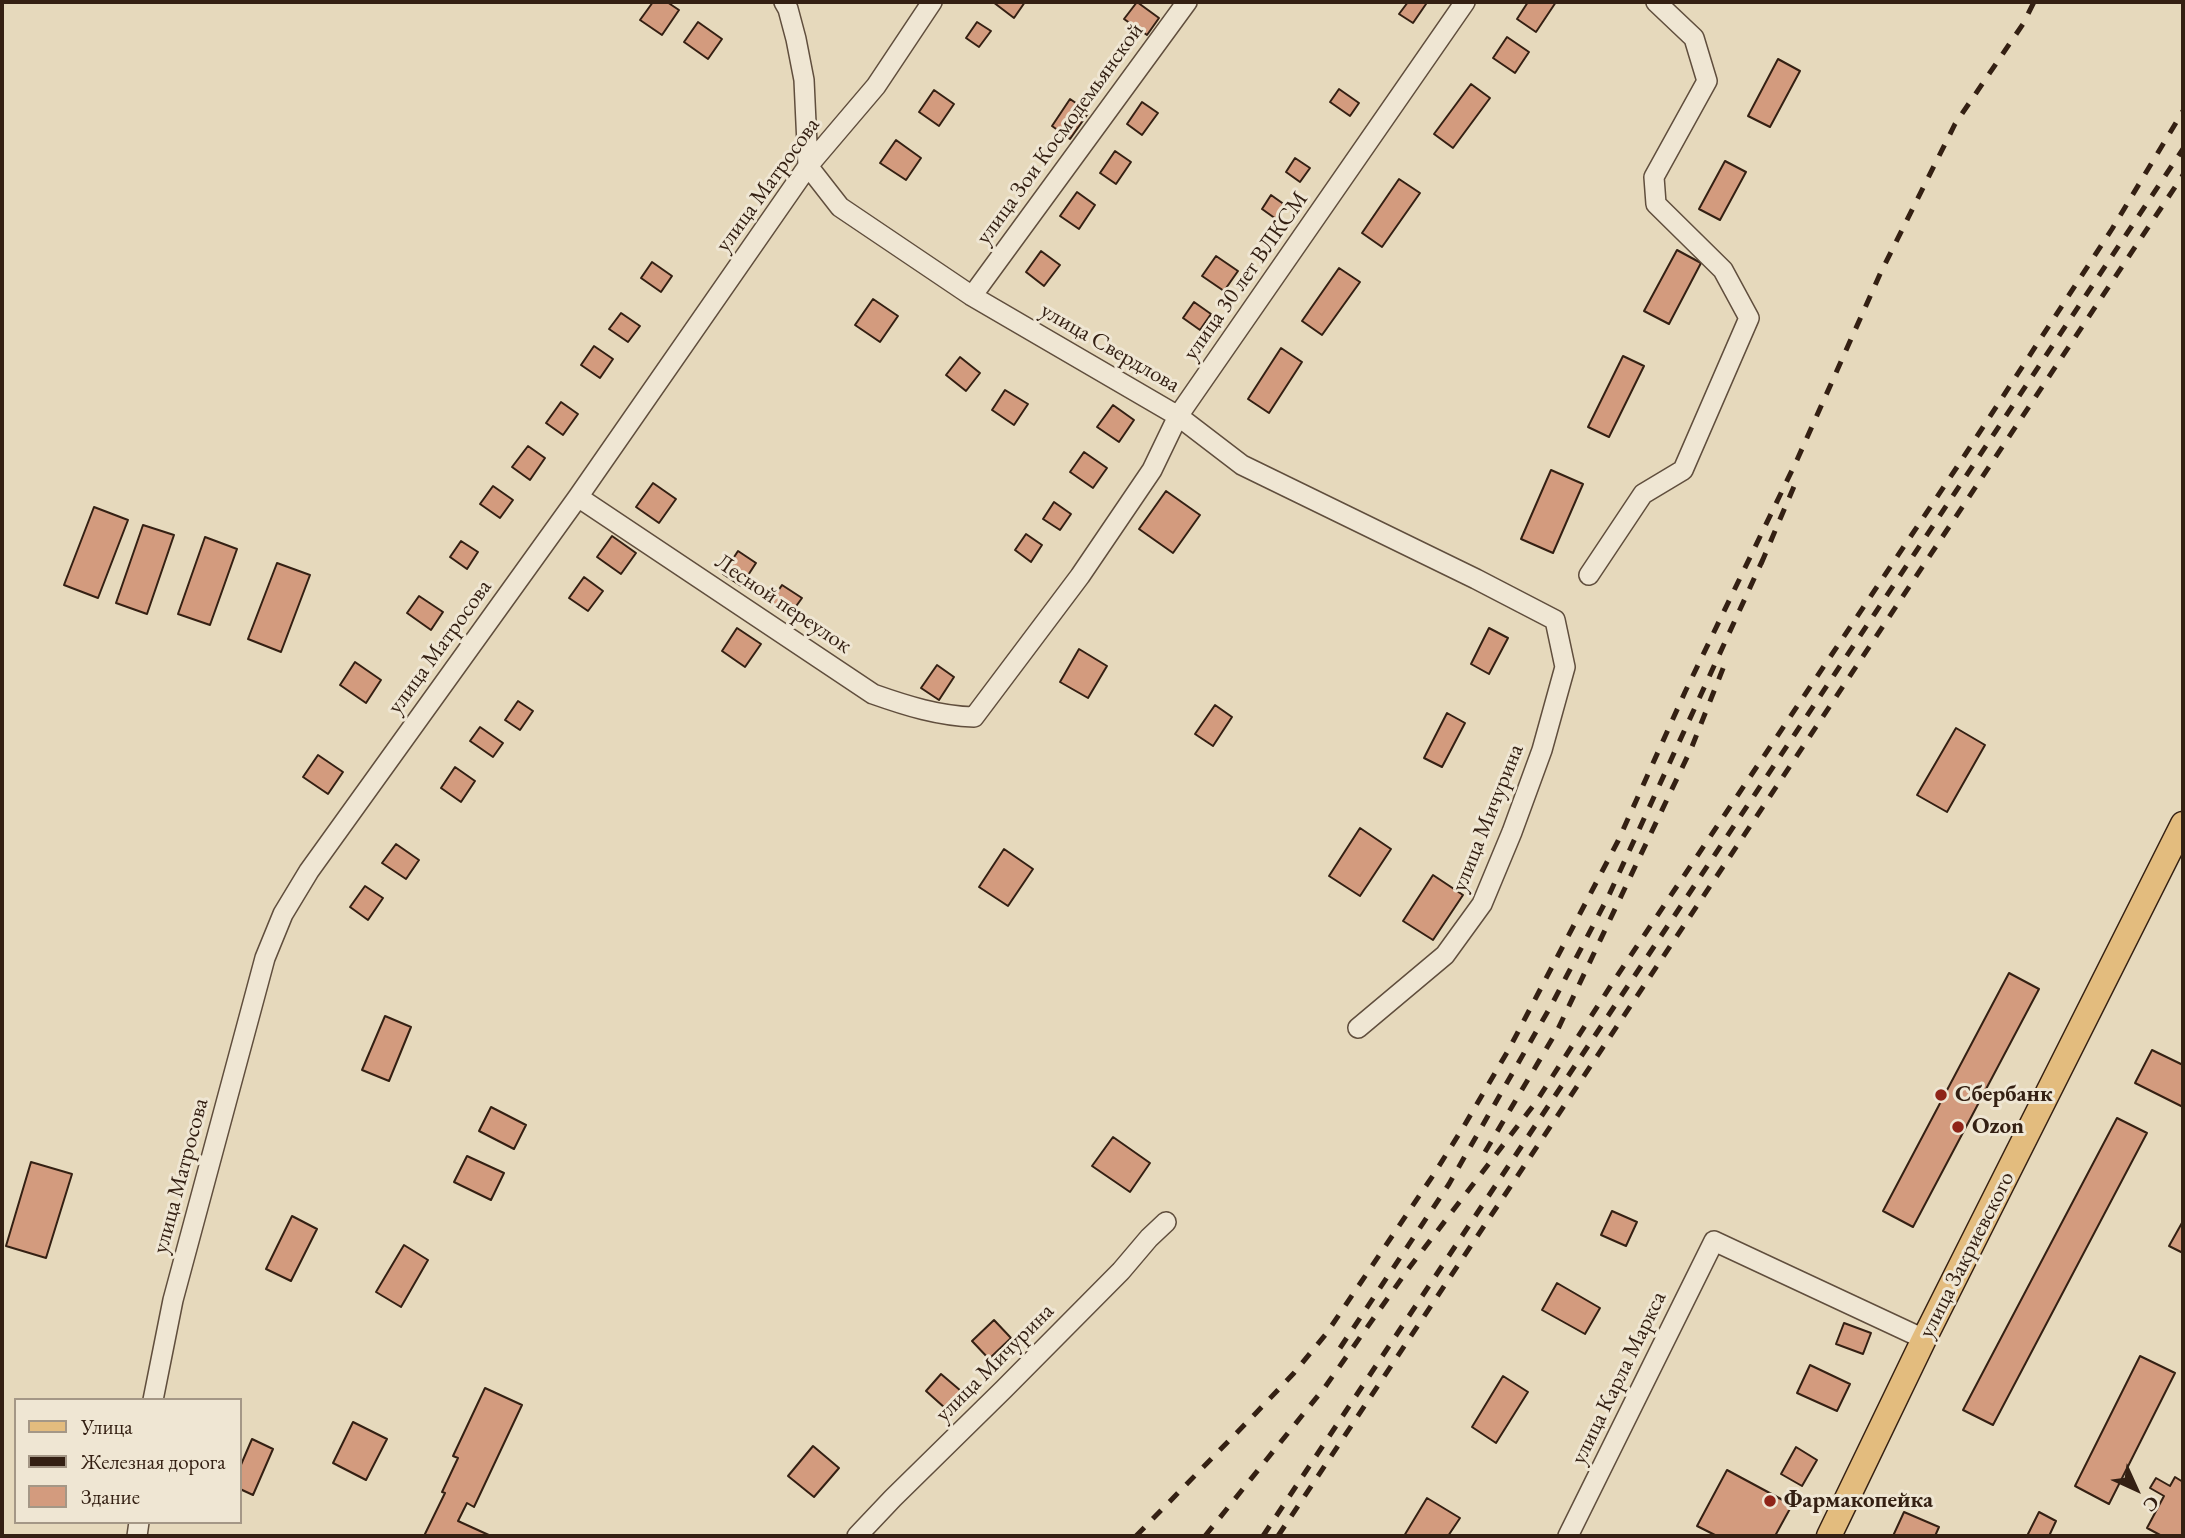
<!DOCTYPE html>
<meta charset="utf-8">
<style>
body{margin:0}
#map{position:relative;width:2185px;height:1538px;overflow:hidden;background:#e6d9bc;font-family:"EB Garamond",serif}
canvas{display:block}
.frame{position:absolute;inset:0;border:4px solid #342013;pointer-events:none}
.legend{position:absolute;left:14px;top:1398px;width:228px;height:126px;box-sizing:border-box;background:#efe6d3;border:2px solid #a49786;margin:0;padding:9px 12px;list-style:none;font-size:21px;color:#342013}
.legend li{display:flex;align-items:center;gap:14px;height:35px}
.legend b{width:35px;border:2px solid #a49786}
.north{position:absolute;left:2101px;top:1454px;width:70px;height:70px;-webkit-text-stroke:5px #efe6d3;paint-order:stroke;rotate:135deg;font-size:19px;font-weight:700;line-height:28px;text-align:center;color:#342013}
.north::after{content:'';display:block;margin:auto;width:24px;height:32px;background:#342013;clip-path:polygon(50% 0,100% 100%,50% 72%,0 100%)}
</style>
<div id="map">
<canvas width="2185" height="1538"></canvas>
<div class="frame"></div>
<ul class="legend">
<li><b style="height:9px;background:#e3bc7e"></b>Улица</li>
<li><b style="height:9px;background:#342013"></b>Железная дорога</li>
<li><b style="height:19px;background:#d39b7e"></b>Здание</li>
</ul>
<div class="north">С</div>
</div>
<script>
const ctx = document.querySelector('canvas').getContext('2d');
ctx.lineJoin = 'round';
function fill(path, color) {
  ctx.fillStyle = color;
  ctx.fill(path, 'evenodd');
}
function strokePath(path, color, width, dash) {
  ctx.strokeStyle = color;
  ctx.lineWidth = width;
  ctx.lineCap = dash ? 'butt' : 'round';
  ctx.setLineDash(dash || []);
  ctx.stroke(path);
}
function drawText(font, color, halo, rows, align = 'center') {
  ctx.font = font + ' "EB Garamond",serif';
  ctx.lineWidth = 6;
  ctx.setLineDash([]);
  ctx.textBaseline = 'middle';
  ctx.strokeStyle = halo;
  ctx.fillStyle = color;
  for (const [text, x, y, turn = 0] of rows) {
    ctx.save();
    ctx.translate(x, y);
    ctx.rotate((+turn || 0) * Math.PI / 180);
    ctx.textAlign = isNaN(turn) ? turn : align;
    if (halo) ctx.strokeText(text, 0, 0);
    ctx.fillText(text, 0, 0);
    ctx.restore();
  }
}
const building = new Path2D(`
 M653,2H667L679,10L662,35L640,20Z
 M993,2H1025L1014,18Z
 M1137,2L1159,18L1147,35L1124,19Z
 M1408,2H1423L1426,4L1413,23L1399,14Z
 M1528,2H1556L1536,32L1517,19Z
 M698,22L722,39L708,59L684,42Z
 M977,22L991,31L979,47L966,38Z
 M1507,37L1529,52L1515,73L1493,58Z
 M1778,59L1800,71L1770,127L1748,116Z
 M1471,84L1490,98L1453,148L1434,134Z
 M1339,89L1359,103L1350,116L1330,102Z
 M934,90L954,104L939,126L919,112Z
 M1070,99L1089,112L1070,139L1052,126Z
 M1142,102L1158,113L1142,135L1127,124Z
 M896,140L921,158L906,180L880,163Z
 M1115,151L1131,162L1116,184L1100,173Z
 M1295,158L1310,168L1300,182L1286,172Z
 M1725,161L1746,172L1720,220L1699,209Z
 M1399,179L1420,193L1382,247L1362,233Z
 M1077,192L1095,205L1079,229L1060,216Z
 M1271,195L1285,205L1276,219L1262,209Z
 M1677,250L1701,263L1669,324L1644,311Z
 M1041,251L1060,265L1044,286L1026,272Z
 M1216,256L1238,271L1224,291L1202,276Z
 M652,262L672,276L661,292L641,278Z
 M1339,268L1360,282L1322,335L1302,321Z
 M873,299L898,316L880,342L855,325Z
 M1194,302L1211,314L1200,330L1183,318Z
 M621,313L640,326L628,342L609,329Z
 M594,346L613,359L600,378L581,365Z
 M1281,348L1302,362L1269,413L1248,399Z
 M1623,356L1644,366L1609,437L1588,427Z
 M960,357L980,373L966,391L946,375Z
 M1005,390L1028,404L1014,425L992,410Z
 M561,402L578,414L563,435L546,423Z
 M1113,405L1134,420L1119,442L1097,427Z
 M528,446L545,458L530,480L512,467Z
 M1084,452L1107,468L1093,488L1070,472Z
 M1551,470L1583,484L1553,553L1521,539Z
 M653,483L676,499L659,523L636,507Z
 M493,486L513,500L500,518L480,504Z
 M1166,491L1200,515L1173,553L1139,529Z
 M1054,502L1071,514L1060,530L1043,519Z
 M94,507L128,520L98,598L64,585Z
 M143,525L174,535L147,614L116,603Z
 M1026,534L1042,545L1031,562L1015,550Z
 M612,536L636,553L621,574L597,557Z
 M205,537L237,549L210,625L178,614Z
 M461,541L478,552L467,569L450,557Z
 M738,551L756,563L741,586L723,574Z
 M277,563L310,575L281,652L248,639Z
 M584,577L603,591L588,611L569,598Z
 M782,585L802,598L789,616L770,603Z
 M419,596L443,612L431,630L407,613Z
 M737,628L761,644L745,667L722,651Z
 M1489,628L1508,638L1489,674L1471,664Z
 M1079,649L1107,666L1088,698L1060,682Z
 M355,662L381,680L366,703L340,685Z
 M937,665L954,677L939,700L921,688Z
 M518,701L533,711L520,730L505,720Z
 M1215,705L1232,717L1213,746L1195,734Z
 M1447,713L1465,723L1442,767L1424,758Z
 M480,727L503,743L493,757L470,741Z
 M1956,728L1985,745L1947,812L1917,795Z
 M318,755L343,772L328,794L303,777Z
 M455,767L475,781L461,802L441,788Z
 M1360,828L1391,849L1360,896L1329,876Z
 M396,844L419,860L406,879L382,863Z
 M1004,849L1033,869L1008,906L979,887Z
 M1433,875L1463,895L1433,940L1403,921Z
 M365,886L383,898L368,920L350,907Z
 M2009,973L2039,989L1913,1227L1883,1211Z
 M385,1016L411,1027L389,1081L362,1070Z
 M2152,1050L2183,1065V1107L2135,1083Z
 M491,1107L526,1125L514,1149L479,1131Z
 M2117,1118L2147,1133L1993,1425L1963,1410Z
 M1113,1137L1150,1163L1130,1192L1092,1166Z
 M467,1156L504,1173L491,1200L454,1182Z
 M31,1162L72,1174L46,1258L6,1246Z
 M1612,1211L1637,1222L1626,1246L1601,1235Z
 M292,1216L317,1229L291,1281L266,1269Z
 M2183,1221V1253L2169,1246Z
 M404,1245L428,1260L401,1307L376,1292Z
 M1557,1283L1600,1308L1585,1334L1542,1310Z
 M994,1320L1011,1338L989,1359L972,1341Z
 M1844,1323L1871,1333L1863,1354L1836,1344Z
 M2140,1356L2175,1373L2109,1504L2075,1486Z
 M1810,1365L1850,1384L1837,1411L1797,1393Z
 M941,1374L961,1391L945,1408L926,1391Z
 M1503,1376L1528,1392L1496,1443L1472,1427Z
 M485,1388L522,1405L474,1507L467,1503L458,1521L491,1536H424L445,1493L442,1492L458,1458L453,1456Z
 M353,1422L387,1439L366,1480L333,1463Z
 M252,1439L273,1449L253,1495L240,1489V1467Z
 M813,1446L839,1468L814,1497L788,1476Z
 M1796,1447L1817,1460L1802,1486L1781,1474Z
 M1727,1470L1792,1505L1775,1536H1717L1697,1526Z
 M2175,1477L2183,1482V1536H2162L2147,1528L2164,1496L2150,1488L2156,1478L2170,1486Z
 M1427,1498L1460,1518L1448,1536H1404Z
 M1904,1512L1939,1527L1935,1536H1893Z
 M2039,1512L2056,1521L2049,1536H2027Z`);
const minor = new Path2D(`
 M784,2L788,9L796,39L804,80L808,166L840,207L972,296L1178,416L1242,465L1476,579L1555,620L1565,667L1542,750L1512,832L1482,904L1445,955L1358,1028
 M972,296L1187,2
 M578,497L873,694C907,706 939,716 974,717L1080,576L1152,470L1178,416L1465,2
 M1589,575L1643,494L1683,470L1749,318L1723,270L1656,204L1654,177L1707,81L1694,38L1656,2
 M153,1400L173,1300L265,958L283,914L309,871L578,497L808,166L876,86L932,2
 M137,1536L139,1522
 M857,1536L893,1498L1004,1389L1121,1271L1149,1238L1166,1222
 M1568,1536L1714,1241L1924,1339`);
const major = new Path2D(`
 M1829,1536L1924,1339L2183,824`);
const rail = new Path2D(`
 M1761,564L1795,484
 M1485,1152L1558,1029L1691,749L1724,666
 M1340,1348L1449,1184L1552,1004L1609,895L1764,557
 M1136,1536L1256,1413L1294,1373L1326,1334L1434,1174L1464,1126L1509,1049L1618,841L1685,692L1797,460L1881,272L1955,124L2023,24L2034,2
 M1205,1536L1325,1387L1409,1268L1536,1102L1617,976L1957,467L2112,229L2183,111
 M1263,1536L2183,149
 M1278,1536L2183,175`);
const markers = [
 [1941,1095,7,"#8f2418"],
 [1958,1127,7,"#8f2418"],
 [1770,1501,7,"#8f2418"]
];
const streetNames = [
 ["улица Зои Космодемьянской",1060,134,-54],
 ["улица Матросова",768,185,-54],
 ["улица 30 лет ВЛКСМ",1246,276,-55],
 ["улица Свердлова",1110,348,30],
 ["Лесной переулок",783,604,34],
 ["улица Матросова",440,647,-54],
 ["улица Мичурина",1488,818,-68],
 ["улица Матросова",181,1176,-75],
 ["улица Закриевского",1967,1255,-63],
 ["улица Мичурина",995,1363,-45],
 ["улица Карла Маркса",1619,1378,-64]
];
const poiNames = [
 ["Сбербанк",1955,1095],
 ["Ozon",1972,1127],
 ["Фармакопейка",1784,1501]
];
fill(building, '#d39b7e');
strokePath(building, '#342013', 2);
strokePath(minor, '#604e3d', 22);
strokePath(major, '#342013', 27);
strokePath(minor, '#efe6d3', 19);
strokePath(major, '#e3bc7e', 24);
strokePath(rail, '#342013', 5, [12, 12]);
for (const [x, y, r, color] of markers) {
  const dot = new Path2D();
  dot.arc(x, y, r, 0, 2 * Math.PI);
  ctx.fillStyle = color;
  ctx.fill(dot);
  strokePath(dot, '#efe6d3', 2.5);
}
drawText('23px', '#342013', '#efe6d3', streetNames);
drawText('bold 23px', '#342013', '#efe6d3', poiNames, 'left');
</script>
